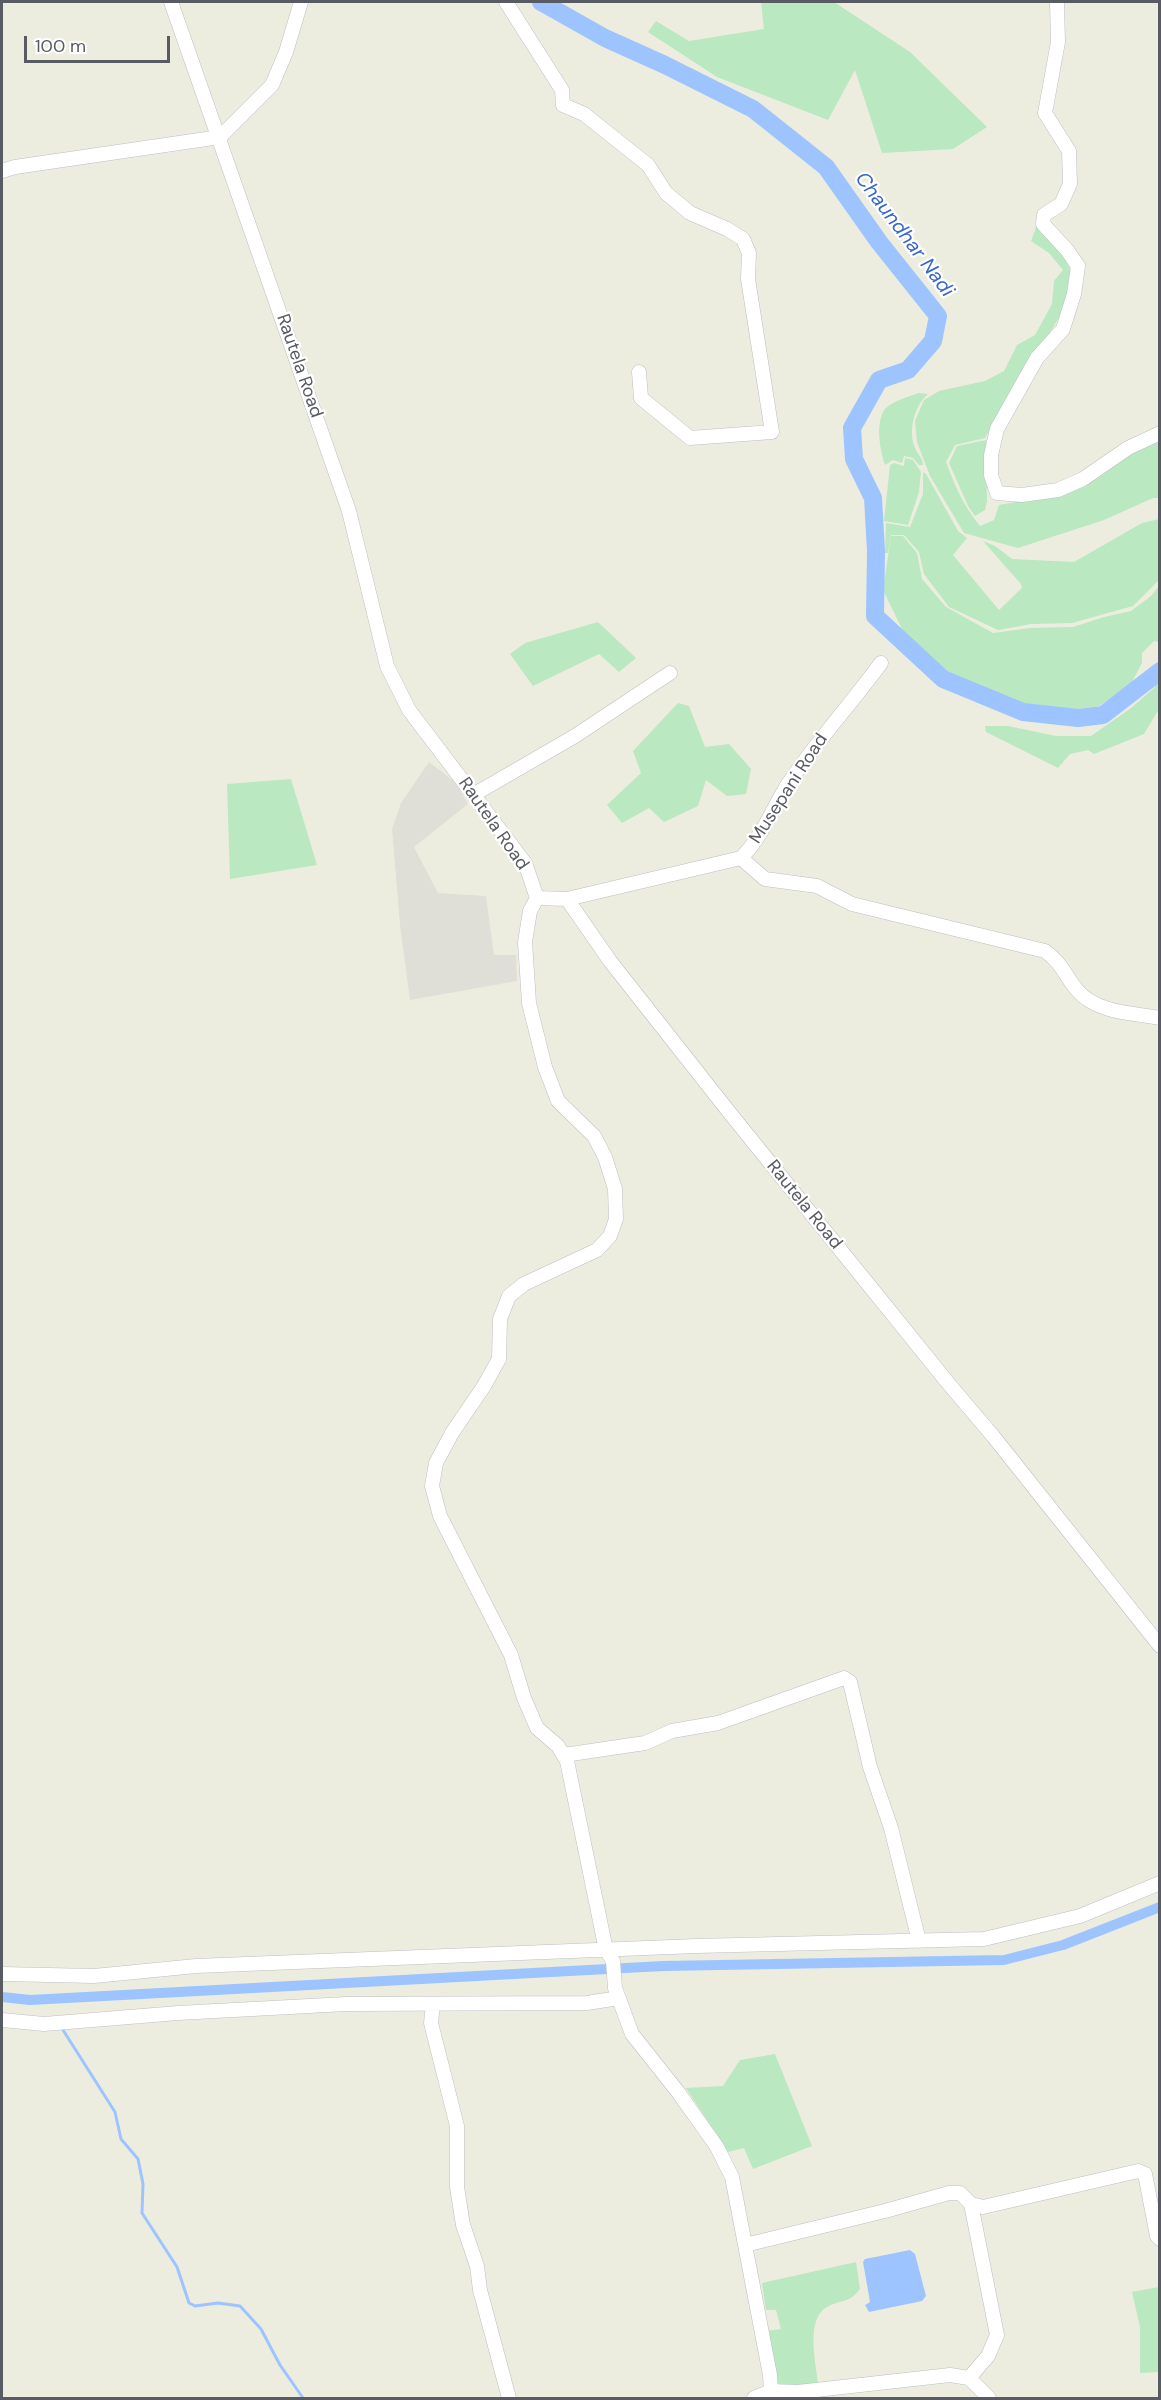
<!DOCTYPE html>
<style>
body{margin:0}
#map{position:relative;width:1161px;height:2400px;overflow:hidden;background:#ededdf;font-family:"DM Sans",sans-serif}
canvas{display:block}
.frame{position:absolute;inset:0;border:3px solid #585b62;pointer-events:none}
.scale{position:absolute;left:24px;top:36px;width:146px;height:27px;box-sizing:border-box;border:3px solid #585b62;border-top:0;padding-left:8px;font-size:18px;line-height:21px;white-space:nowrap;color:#585b62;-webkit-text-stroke:4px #fff;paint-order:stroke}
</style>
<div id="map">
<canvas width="1161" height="2400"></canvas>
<div class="frame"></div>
<div class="scale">100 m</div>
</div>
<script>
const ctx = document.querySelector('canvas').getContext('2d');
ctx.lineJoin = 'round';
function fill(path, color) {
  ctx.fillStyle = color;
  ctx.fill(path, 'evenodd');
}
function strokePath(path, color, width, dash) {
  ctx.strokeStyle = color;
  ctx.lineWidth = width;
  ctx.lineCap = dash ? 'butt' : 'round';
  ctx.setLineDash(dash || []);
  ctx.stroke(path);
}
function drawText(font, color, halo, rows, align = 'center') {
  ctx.font = font + ' "DM Sans",sans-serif';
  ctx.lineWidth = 4.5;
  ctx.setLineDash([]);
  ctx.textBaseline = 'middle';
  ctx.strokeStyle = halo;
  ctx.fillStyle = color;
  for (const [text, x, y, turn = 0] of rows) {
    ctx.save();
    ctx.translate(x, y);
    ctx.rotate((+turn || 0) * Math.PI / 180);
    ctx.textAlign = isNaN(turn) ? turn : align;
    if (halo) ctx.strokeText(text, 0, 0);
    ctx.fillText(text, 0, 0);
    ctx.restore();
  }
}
const industrial = new Path2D(`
 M429,762L455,782L468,804L414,847L438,893L486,896L494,955H516L517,981L410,1000L400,925L392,829L401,803Z`);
const green = new Path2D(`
 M761,2H834L910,52L987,127L953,149L882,153L855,70L828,120L717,77L648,32L656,21L689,41L764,29Z
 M1037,225L1057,242L1071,271L1065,307L1044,343L1017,378L985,438L955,445L946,462C955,486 964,507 980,526L994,520L999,505L1033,499L1159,438V498H1153L1104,520L1018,548L964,533L930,476L917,442L915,421L924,400L939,391L985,381L1004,371L1017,345L1035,335L1052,304L1054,281L1063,270L1049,253L1031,241Z
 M919,393L928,394C914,406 908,431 915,448C918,455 923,458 923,465H919L913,458L904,456L902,463L893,460L885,465C880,451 875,422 885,409C891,402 910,396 919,393Z
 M986,440L987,501L985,510L975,516L968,506L949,463L957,446Z
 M905,458L913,460L921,472L919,492L908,525L884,521L890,465L894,463L904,466Z
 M923,472L926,474L958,531L967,538L953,555L999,610L1022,588L1021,584L983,541L995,546L1012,559L1074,562L1142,523L1159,519V580L1133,606L1072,623L1031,624L998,630L949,607L924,574L919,552L904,535H891L888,553H885L886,523L910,527L923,494Z
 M891,536H903L917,553L922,579L946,607L993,633L1030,628L1073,627L1104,617L1131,611L1151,596L1159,586V642L1154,641L1142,653V663L1131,684L1099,706L1065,711L1024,704L984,689L943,670L905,635L883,590Z
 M598,622L636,658L619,672L599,654L533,686L510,654L525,643Z
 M1159,679V709L1144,734L1094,754L1088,750L1070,754L1058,768L986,732L985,726H1008L1056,736H1091L1131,708L1154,688Z
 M678,703L689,706L705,747L729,744L751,769L746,794L727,796L706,780L698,806L664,822L649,808L622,823L607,805L641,773L633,751Z
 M291,779L317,865L230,879L227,784Z
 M775,2054L812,2146L753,2169L744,2148L728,2152L686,2088L723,2086L740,2060Z
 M856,2262L860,2289C849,2304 841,2299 827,2307C805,2319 816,2363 818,2384L778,2386L766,2331L781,2329L776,2310H766L762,2283Z
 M1159,2287V2372L1140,2373V2327L1132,2292Z`);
const water = new Path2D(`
 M910,2250L915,2254L926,2296L922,2301L869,2312L865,2305L870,2302L863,2262L865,2259Z`);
const stream = new Path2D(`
 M63,2030L115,2112L121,2139L138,2159L143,2184L142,2213L177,2267L189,2303L195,2306L218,2303L240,2306L261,2329L280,2365L303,2398`);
const canal = new Path2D(`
 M2,1997L30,2000L663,1966L1004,1960L1063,1945L1160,1907`);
const river = new Path2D(`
 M541,2L605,38L665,65L753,109L826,167L879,242L938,316L933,341L908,370L879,380L852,428L854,459L873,498L876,551L875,616L943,679L1023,712L1078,718L1103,715L1160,671`);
const minor = new Path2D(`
 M171,2L349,511L387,666L409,710L525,863L537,898
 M506,2L562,90L563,105L584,114L648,165L666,193L690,213L727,229L743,239L749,253L748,279L772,432L690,438L641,398L639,372
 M1057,2L1058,42L1045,113L1069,151L1070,184L1061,204L1044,215L1043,224L1067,250L1078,266L1074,294L1063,329L1037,358L997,429L991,455V475L997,493L1022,495L1058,490L1083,479L1128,448L1160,433
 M2,171L15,167L220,137L272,85L286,52L301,2
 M473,795L575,736L670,673
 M741,858L765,879L817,886L852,904L1045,951C1061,962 1066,977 1077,990C1096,1013 1133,1013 1160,1018
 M537,898L530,911L525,942L529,1003L545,1067L558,1101L594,1136L605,1157L615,1189L616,1219L610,1236L597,1250L524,1284L509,1296L500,1319L499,1359L484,1386L452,1433L436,1463L432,1486L440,1516L511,1655L524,1698L537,1728L558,1746L567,1761L606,1950L613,1961L615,1988L632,2034L678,2092L717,2147L732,2177L770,2375L771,2391L754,2398
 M537,898L567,899L741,858C762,837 773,808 788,784C816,742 851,704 881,663
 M567,899L610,961L729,1112L948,1383L993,1436L1160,1646
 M564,1755L645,1743L672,1731L718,1723L844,1678L850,1682L870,1767L891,1828L919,1941
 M2,1974L94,1976L196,1966L696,1946L984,1939L1080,1916L1160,1883
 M433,2004L431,2023L457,2126V2187L463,2225L477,2266L480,2290L509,2398
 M2,2020L44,2024L178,2013L346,2004L587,2003L619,1998
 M745,2245L885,2211L949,2193H960L971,2204L983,2207L1138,2171L1145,2174L1157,2236L1160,2239
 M969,2378L988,2356L997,2335L971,2204
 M771,2391L798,2392L950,2375L969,2378L989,2398`);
const streetNames = [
 ["Rautela Road",299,366,71],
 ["Musepani Road",789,789,-57],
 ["Rautela Road",493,824,55],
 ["Rautela Road",804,1205,51]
];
const waterNames = [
 ["Chaundhar Nadi",904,235,53]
];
fill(industrial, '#e0dfd7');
fill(green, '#b9e8c1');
fill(water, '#9ec4ff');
strokePath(stream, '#9ec4ff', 3);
strokePath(canal, '#9ec4ff', 10);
strokePath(river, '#9ec4ff', 18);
strokePath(minor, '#bdbec5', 15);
strokePath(minor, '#fff', 14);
drawText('18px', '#585b62', '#fff', streetNames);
drawText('italic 20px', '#3766cc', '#fff', waterNames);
</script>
